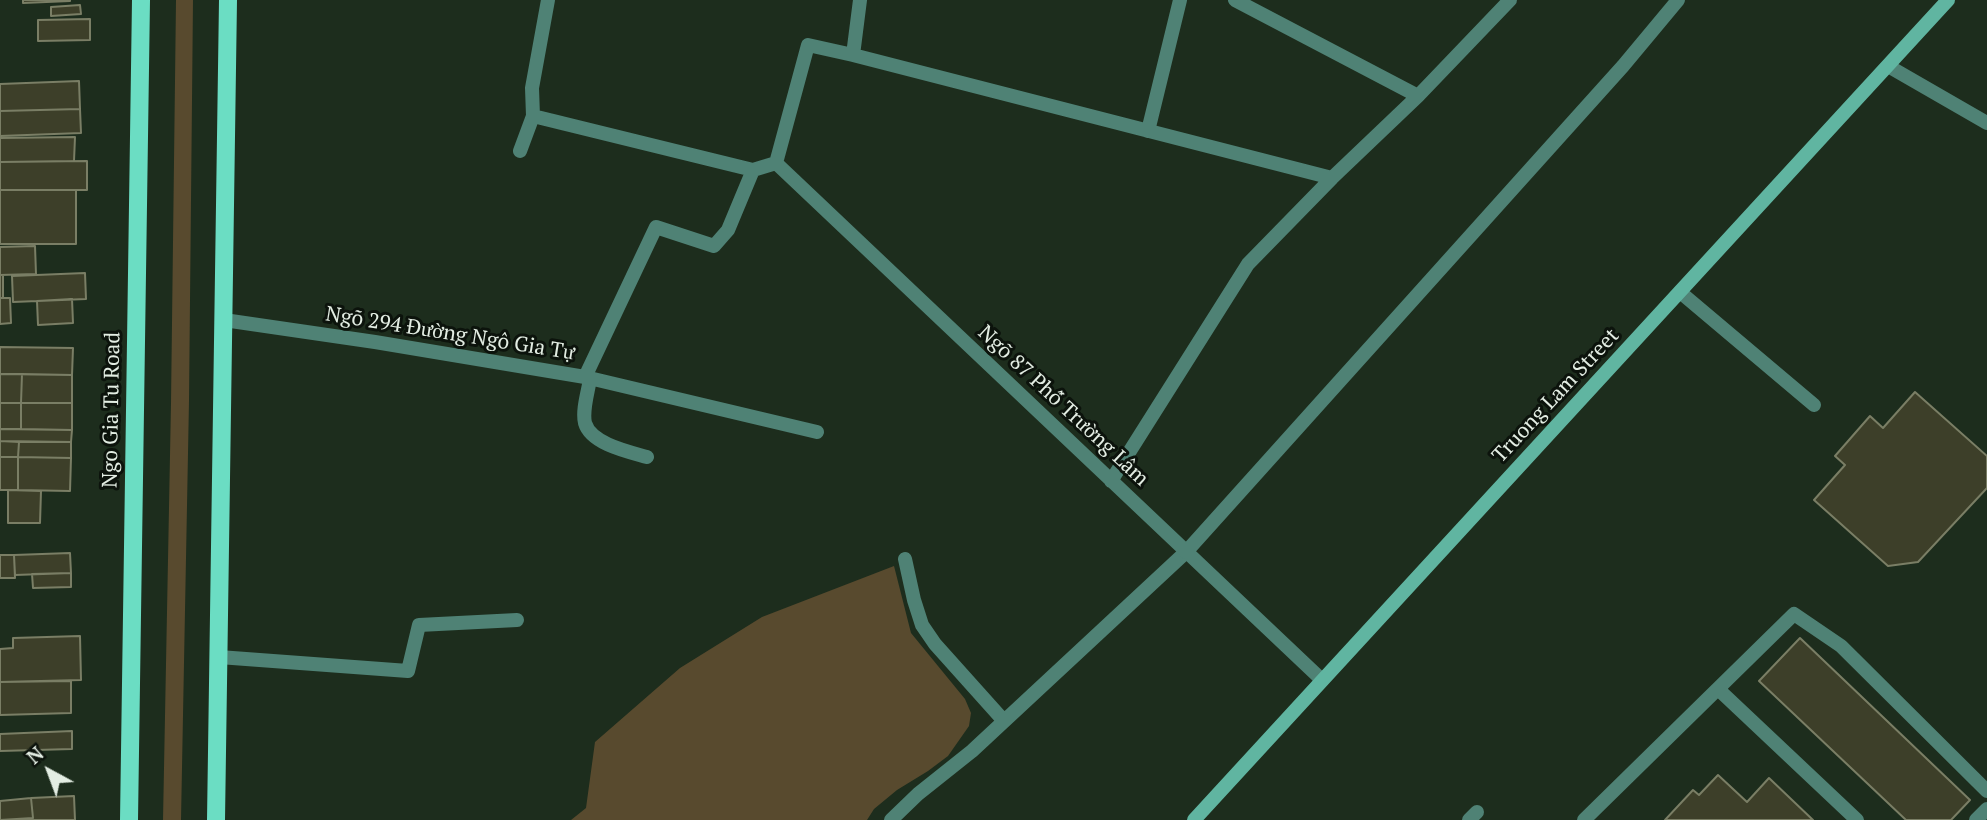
<!DOCTYPE html>
<meta charset="utf-8">
<style>
body{margin:0}
#map{position:relative;width:1987px;height:820px;overflow:hidden;background:#1d2d1d;font-family:"PT Serif",serif}
canvas{display:block}
.north{position:absolute;left:14px;top:736px;width:70px;height:70px;-webkit-text-stroke:5px #0c130c;paint-order:stroke;rotate:319deg;font-size:19px;font-weight:700;line-height:28px;text-align:center;color:#e3ede3}
.north::after{content:'';display:block;margin:auto;width:24px;height:32px;background:#e3ede3;clip-path:polygon(50% 0,100% 100%,50% 72%,0 100%)}
</style>
<div id="map">
<canvas width="1987" height="820"></canvas>
<div class="north">N</div>
</div>
<script>
const ctx = document.querySelector('canvas').getContext('2d');
ctx.lineJoin = 'round';
function fill(path, color) {
  ctx.fillStyle = color;
  ctx.fill(path, 'evenodd');
}
function strokePath(path, color, width, dash) {
  ctx.strokeStyle = color;
  ctx.lineWidth = width;
  ctx.lineCap = dash ? 'butt' : 'round';
  ctx.setLineDash(dash || []);
  ctx.stroke(path);
}
function drawText(font, color, halo, rows, align = 'center') {
  ctx.font = font + ' "PT Serif",serif';
  ctx.lineWidth = 6;
  ctx.setLineDash([]);
  ctx.textBaseline = 'middle';
  ctx.strokeStyle = halo;
  ctx.fillStyle = color;
  for (const [text, x, y, turn = 0] of rows) {
    ctx.save();
    ctx.translate(x, y);
    ctx.rotate((+turn || 0) * Math.PI / 180);
    ctx.textAlign = isNaN(turn) ? turn : align;
    if (halo) ctx.strokeText(text, 0, 0);
    ctx.fillText(text, 0, 0);
    ctx.restore();
  }
}
const green = new Path2D(`
 M176,0H193L189,401L181,820H163L171,403Z
 M894,566L911,633L965,699L971,713L969,726L948,756L928,771L897,790L874,809L867,820H571L586,808L595,742L680,668L762,617Z`);
const building = new Path2D(`
 M23,0H70V1L23,3Z
 M80,5L81,14L51,16V7Z
 M90,19V40L38,41V20Z
 M79,81L80,109L0,111V84Z
 M80,109L81,133L0,136V111Z
 M75,137L74,161L0,162V138Z
 M87,161V190H0V162Z
 M0,190H76V244H0Z
 M35,246L36,274L0,275V247Z
 M85,273L86,299L13,302L12,276Z
 M0,275H3V298H0Z
 M0,298H10L11,323L0,324Z
 M72,299L73,323L38,325L37,301Z
 M0,347L73,348L72,375L0,374Z
 M0,374H22L21,403H0Z
 M22,374L72,375V403H21Z
 M1915,392L1987,456V488L1918,562L1888,566L1814,500L1845,465L1835,456L1870,416L1883,428Z
 M0,403H21V429H0Z
 M21,403H72V430L21,429Z
 M0,429L72,430L71,442L0,441Z
 M0,441L19,442L18,457H0Z
 M19,442H71V458L18,457Z
 M0,457H18V490H0Z
 M18,457L71,458L70,491L18,490Z
 M8,490L41,491L40,523H8Z
 M70,553L71,573L15,575L14,555Z
 M0,555H14L15,578H0Z
 M71,573V587L33,588L32,574Z
 M80,636L81,680L0,682V649L13,648V638Z
 M1800,638L1970,800L1951,820H1906L1759,681Z
 M71,681V713L0,715V682Z
 M72,731V749L0,751V734Z
 M1718,775L1747,802L1769,778L1813,820H1665L1693,790L1699,795Z
 M74,796L75,820H16L33,818L31,798Z
 M31,798L33,818L0,820V801Z`);
const service = new Path2D(`
 M1680,292L1814,405
 M905,559L914,600L922,625L935,644L1004,721
 M1718,689L1857,820
 M891,820L918,794L972,751L1186,552
 M1469,820L1477,812
 M1584,820L1794,614L1841,646L1987,791
 M1976,820L1987,809`);
const minor = new Path2D(`
 M1235,0L1418,96
 M853,55L1332,178
 M533,116L753,170
 M1148,131L1180,0
 M520,151L533,116L532,88L548,0
 M776,163L1322,680
 M776,163L808,45L853,55L860,0
 M224,320L375,342L585,377L656,227L714,246L728,230L753,170L776,163
 M585,377L817,432
 M590,379C588,392 582,410 585,423C591,444 629,452 647,457
 M1111,481L1248,264L1332,178L1418,96L1510,0
 M1186,552L1623,66L1678,0
 M219,657L408,671L419,625L517,620`);
const tertiary = new Path2D(`
 M1888,66L1987,123`);
const secondary = new Path2D(`
 M1194,820L1948,0`);
const primary = new Path2D(`
 M129,820L141,0
 M216,820L228,0`);
const streetNames = [
 ["Ngõ 294 Đường Ngô Gia Tự",450,334,9],
 ["Truong Lam Street",1556,396,-47],
 ["Ngõ 87 Phố Trường Lâm",1063,406,43],
 ["Ngo Gia Tu Road",112,410,-89]
];
fill(green, '#584a2e');
fill(building, '#3d3f29');
strokePath(building, '#7a7e65', 2);
strokePath(service, '#4f8275', 14);
strokePath(minor, '#4f8275', 14);
strokePath(tertiary, '#4f8275', 14);
strokePath(secondary, '#60b5a1', 14);
strokePath(primary, '#6bddc3', 18);
drawText('21px', '#e3ede3', '#0c130c', streetNames);
</script>
